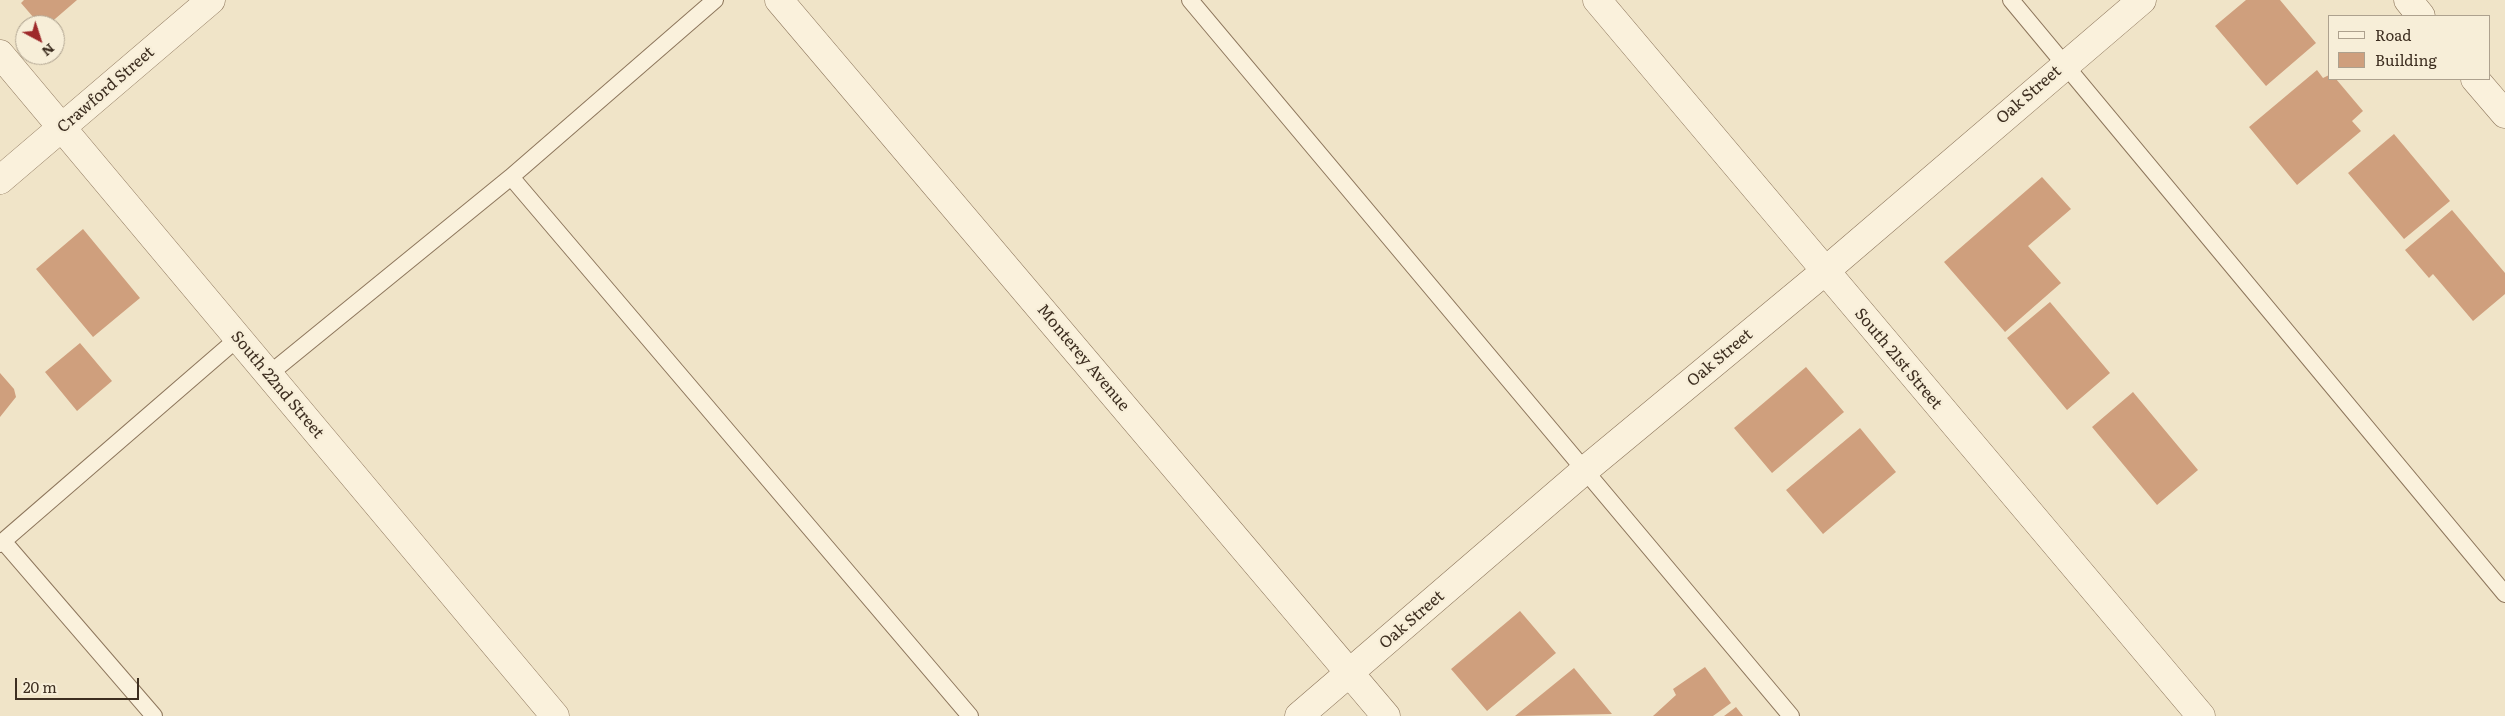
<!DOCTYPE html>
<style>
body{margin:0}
#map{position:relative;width:2505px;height:716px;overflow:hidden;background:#f0e4c8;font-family:Literata,serif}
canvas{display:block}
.legend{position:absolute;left:2328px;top:15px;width:162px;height:65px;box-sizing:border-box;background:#f7eed8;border:1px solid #ada18e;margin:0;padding:6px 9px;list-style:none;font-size:15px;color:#3d2e20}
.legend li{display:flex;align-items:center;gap:10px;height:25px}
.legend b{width:25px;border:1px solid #ada18e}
.north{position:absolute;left:15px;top:15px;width:50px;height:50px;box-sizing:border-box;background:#f7eed8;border:1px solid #ada18e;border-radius:50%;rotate:140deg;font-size:14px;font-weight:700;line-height:20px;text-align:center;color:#3d2e20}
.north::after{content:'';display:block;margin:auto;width:18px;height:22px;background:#9e2a2b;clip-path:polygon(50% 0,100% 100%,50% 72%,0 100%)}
.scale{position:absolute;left:15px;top:678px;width:124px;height:22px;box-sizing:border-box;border:2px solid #3d2e20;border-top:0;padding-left:6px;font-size:15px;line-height:18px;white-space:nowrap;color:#3d2e20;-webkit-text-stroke:4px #f7eed8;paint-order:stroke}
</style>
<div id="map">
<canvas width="2505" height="716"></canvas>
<ul class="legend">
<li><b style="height:6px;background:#faf1dc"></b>Road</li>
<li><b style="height:14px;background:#cf9f7d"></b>Building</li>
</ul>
<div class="north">N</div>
<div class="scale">20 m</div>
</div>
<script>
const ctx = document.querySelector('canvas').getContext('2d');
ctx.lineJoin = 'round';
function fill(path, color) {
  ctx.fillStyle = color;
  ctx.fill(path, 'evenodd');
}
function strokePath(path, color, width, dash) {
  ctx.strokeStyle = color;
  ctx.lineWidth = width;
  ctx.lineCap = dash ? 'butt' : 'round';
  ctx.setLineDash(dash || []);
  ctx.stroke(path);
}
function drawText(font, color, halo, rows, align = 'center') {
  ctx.font = font + ' Literata,serif';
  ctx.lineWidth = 4.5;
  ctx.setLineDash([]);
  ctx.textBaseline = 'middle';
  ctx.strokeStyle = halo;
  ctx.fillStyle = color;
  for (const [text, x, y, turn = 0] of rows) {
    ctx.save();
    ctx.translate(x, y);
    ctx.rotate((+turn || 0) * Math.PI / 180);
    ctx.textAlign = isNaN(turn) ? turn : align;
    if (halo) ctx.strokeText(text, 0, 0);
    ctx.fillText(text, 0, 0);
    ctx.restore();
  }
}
const building = new Path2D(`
 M24,0H77L48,25H40L21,3Z
 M2246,0H2280L2316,43L2266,86L2215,26Z
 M2317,70L2323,78L2329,75V79H2336L2363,111L2352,121L2361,131L2297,185L2249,127Z
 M2394,134L2450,201L2404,239L2348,173Z
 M2042,177L2071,209L2028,246L2061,283L2005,332L1944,262Z
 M2452,210L2505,273V294L2473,321L2433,274L2429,278L2405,250Z
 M83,229L140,298L93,337L36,269Z
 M2050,302L2110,373L2067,410L2007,338Z
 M80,343L112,381L77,411L45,372Z
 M1806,367L1844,412L1772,473L1734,428Z
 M0,373L14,389L16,397L0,417Z
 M2133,392L2198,470L2157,505L2092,427Z
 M1860,428L1896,472L1823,534L1786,490Z
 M1520,611L1556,653L1487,711L1451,669Z
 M1705,667L1731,703L1713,716H1653L1676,695L1673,689Z
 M1574,668L1612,714L1515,716Z
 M1736,707L1743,716H1724Z`);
const service = new Path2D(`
 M1190,0L1791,716
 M2011,0L2505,594
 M511,177L970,716
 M268,375L511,177L715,0
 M3,541L154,716
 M0,544L237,339`);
const minor = new Path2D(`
 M779,0L1386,716
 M1597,0L2201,716
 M2408,0L2421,16
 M0,54L555,716
 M2475,79L2505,114
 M0,180L211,0
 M1299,716L1585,470L1824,272L2142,0`);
const streetNames = [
 ["Crawford Street",106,90,-41],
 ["Oak Street",2029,95,-41],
 ["Monterey Avenue",1083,358,50],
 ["Oak Street",1720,358,-40],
 ["South 21st Street",1898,359,50],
 ["South 22nd Street",277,385,50],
 ["Oak Street",1412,620,-41]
];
fill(building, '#cf9f7d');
strokePath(service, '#8d765c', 18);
strokePath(minor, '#8d765c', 29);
strokePath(service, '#faf1dc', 16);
strokePath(minor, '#faf1dc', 28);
drawText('16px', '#3d2e20', '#f7eed8', streetNames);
</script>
